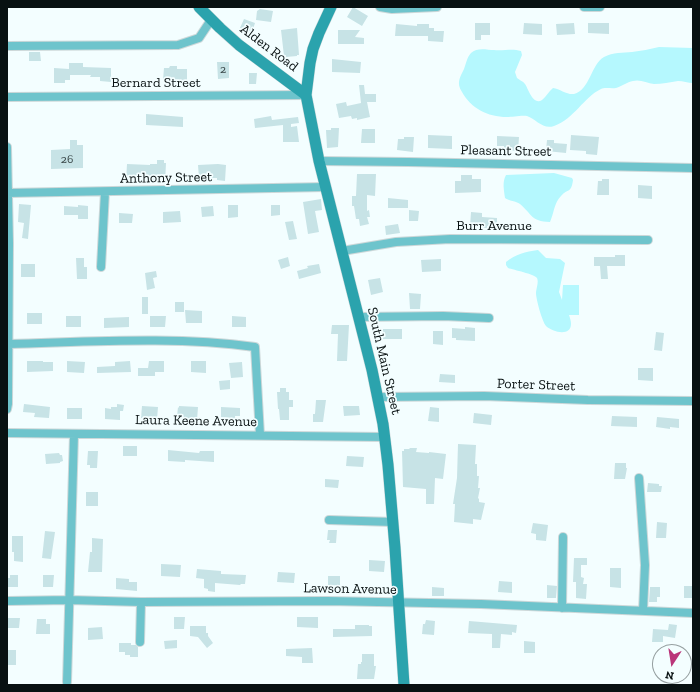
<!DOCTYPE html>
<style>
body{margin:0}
#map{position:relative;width:700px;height:692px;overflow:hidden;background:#f3feff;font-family:"Zilla Slab",serif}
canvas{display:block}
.frame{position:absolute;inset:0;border:8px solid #081112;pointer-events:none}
.north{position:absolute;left:652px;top:644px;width:40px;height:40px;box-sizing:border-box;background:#f3feff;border:1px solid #959fa0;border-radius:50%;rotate:192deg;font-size:11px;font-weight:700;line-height:16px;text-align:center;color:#081112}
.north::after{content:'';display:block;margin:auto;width:14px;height:18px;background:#ba357a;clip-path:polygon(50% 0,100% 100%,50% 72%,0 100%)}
</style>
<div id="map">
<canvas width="700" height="692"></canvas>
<div class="frame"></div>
<div class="north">N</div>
</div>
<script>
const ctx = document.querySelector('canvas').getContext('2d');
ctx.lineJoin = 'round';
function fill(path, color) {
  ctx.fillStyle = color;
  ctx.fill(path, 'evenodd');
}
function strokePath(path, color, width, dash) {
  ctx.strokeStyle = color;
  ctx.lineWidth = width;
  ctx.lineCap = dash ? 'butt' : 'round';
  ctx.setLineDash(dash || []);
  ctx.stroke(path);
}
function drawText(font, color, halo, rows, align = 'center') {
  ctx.font = font + ' "Zilla Slab",serif';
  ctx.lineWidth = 3.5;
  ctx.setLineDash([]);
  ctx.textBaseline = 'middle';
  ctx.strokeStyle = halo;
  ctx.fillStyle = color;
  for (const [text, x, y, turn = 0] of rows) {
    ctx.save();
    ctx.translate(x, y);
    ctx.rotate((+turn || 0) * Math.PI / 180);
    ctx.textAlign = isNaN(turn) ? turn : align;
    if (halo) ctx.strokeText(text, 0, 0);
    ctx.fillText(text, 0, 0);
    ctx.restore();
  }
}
const green = new Path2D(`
 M659,47L693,48V83C688,83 683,81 678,81C670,82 662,84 654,84C647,83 640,79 633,81C627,82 622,86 616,88C611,89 605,87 601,89C584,97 574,119 554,126C543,130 536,119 527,116C522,115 512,117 507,117C487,117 471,108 462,92C456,83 460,77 464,69C466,64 467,57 471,53C477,47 487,50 494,50C504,51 512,48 521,51L522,55L515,72L517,78C519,80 523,81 525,84C528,88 533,106 542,100C546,97 549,91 553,88C560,89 567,95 574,94C590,90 591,64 604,57C613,52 623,53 632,52C641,51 650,49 659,47Z
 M554,173L572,178L573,180C571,194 568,188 561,196C554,203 554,213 550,222C530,221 533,215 520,204C516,201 509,201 505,198C504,190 502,182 506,175Z
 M538,250L546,258L560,259L565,263L559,292L562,300L563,285H579V315H569C570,318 571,321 571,324C571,337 552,332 546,326C542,321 536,299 536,293C536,289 539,282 537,278C534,274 514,270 508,268L506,265V262C516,254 525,252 538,250Z`);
const building = new Path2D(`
 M353,7L368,16L362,26L347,17Z
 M260,9L273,11L271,22L256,20L257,11Z
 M244,19L255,23L252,32L240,28Z
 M475,23H490V35H481V40H475Z
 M524,23L542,24V35L523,34Z
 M574,23L575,34L557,35L556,24Z
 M588,23H609V34L588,33Z
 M396,24L417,26V24H429V28H434V31H444L443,42L428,41V36H395Z
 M297,28L299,55H297V56L286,57V55L284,56L281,30Z
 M338,30H360L355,37L364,38V44H338Z
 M29,52H40L41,61H29Z
 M332,59L361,62L360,73L332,72Z
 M217,62H229V78L218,79Z
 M69,63H83V67L111,68V82L100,81V77H90L91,75H70V80H65V83H54V68L69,69Z
 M170,66H177V69H187V81L163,80L164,68H169Z
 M249,73H257L256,84H249Z
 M359,85H364L365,94H376V102H367L370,117L357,120V118L352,119L351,116L339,118L336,104L346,102L347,106L361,103Z
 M146,114L183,117V127L146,125Z
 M271,116L272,120L298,117L299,123L291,124V127L297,126L299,142H283V125L255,128L254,119Z
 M331,128H339L338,147L327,148L326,130H331Z
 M362,129H375V143H361Z
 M428,135L452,136V149L428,148Z
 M571,135L599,137L597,155L586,154V151L570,150Z
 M497,136L519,137L518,151L504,150V146H497Z
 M404,137H414L413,152L397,150L398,139H404Z
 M70,140H77V145H83V168L51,169V150L70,149Z
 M547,140H554V143L567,144L566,153L546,151Z
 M157,160H164V163H166L165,183L126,181L127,164L150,165V164H157Z
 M218,164L226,165L225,181L217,180V178H199L198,165Z
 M357,174H376L375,196L367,195V211L369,210L370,217H367L369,224L360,226L359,219H356L354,206H352V196H356Z
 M461,175H472V179H481V192L455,193V181H461Z
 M602,179H609V195H597L598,181H602Z
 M638,185L652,186V199L638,198Z
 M388,198L408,200V208H388Z
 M321,199L322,210L315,211L319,232L308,234L303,202Z
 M19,204L31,205L28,239L22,238L24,223L18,222Z
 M78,205L88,206V219H78V215H64V206L78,207Z
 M228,205H238V217L228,218Z
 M271,205H280V215L271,216Z
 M213,206L214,216L202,217L201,207Z
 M409,210L419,211L418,221H409Z
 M180,211L181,222L163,223V212Z
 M471,212L482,213V217L497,218V227L487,226V228L470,227Z
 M119,213L133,214L132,223H119Z
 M293,221L297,239L289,240L285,222Z
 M398,224L400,233L386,235L385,226Z
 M615,255H625V266H607L608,279H601L600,266H594V257H615Z
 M288,257L290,266L281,269L278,260Z
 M76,258H84V267H87V279H77Z
 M441,259V271L422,272L421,260Z
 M21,264H35V277H21Z
 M319,264L321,273L299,279L297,271L308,268L307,266Z
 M156,271L157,277L153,278L155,288L147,290L145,273Z
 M380,278L383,292L371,295L368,280Z
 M409,293L421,294L420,309H410Z
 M142,297H148V314H142Z
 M175,302H184V312H175Z
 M185,310L202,311V323H186Z
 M27,313H42V324H27Z
 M66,316H81V327H66Z
 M150,316H166L165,327H150Z
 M232,316L246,317V327H232Z
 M129,317V327L104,328V318Z
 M332,325H349L347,361H337L338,334H331Z
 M465,327L475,328V341L456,340V338H452V328L465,329Z
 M383,329H402V339H383Z
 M433,331H443V345L433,344Z
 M656,332L664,333L662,351L654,350Z
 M27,361H43V362H53V371L27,372Z
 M67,361L85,362L84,373L67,372Z
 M130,361L131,372L97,373V367L115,366V362Z
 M149,361H164V372H155V376H138V368H148Z
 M191,361H206V373L191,372Z
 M242,362L243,377L231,378L229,363Z
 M638,368H653V381L638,380Z
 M440,374L455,375V383L439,382Z
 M230,380V389L220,390L219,381Z
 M280,388H286V392H289V400H293V407H289V420H280L279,409H278L277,392H280Z
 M316,400H326L323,422H313V414H315Z
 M24,404L50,407L49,418L34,417L35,413L23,412Z
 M117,404L124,405L123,411H120V420L105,419V408L111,409V407H117Z
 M142,406L158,407L157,419L141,418Z
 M179,406L198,407L197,420H184V417H177L178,407L179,408Z
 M343,406H359L360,415L344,416Z
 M221,407L240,408V416H235V418L221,417Z
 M430,407L439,408V422L428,421Z
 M67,408H82V419H67Z
 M474,413L492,415L491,425L473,423Z
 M612,416L637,417V427L611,426Z
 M657,417L679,419V428L670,427V429L656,427Z
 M458,444L476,445L475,464H477V476H479L478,488H480L478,498L479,499V502L485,503L481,520L473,519V524L454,522L455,504H453L457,478Z
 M123,446H137V456H123Z
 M410,448H417L416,452L429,453V452L446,454L443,479L435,478L434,504H426V489L403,487L402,451H404V449H409Z
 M168,450L199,453L200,451H214V462L185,460V462L168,461Z
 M88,451H98L97,468H90V465H87Z
 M59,453L60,455H62L63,461L60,462V463L46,464L45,454Z
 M347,456L364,457L363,467L346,466Z
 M615,463H626V468H627L625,479H614Z
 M325,479L339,480L338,488L325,487Z
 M648,483L659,484V486H662L661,492H647Z
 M86,492H98V506H86Z
 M657,522L667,523L666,538H656Z
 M533,523L548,525L546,541L536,540V534L531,533Z
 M328,530H337L336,543H329L330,540H327Z
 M45,531L55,532L51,559L42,558Z
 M12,536H23V562L14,561V552H12Z
 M92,538L103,539L102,572H88L90,552H92Z
 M574,558H587V565H581V577L584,578L583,584H587L586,599L576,598V582H573Z
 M369,560L385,561L384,572L369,571Z
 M161,564L181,565L180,577L161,576Z
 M610,568H621V588L610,587Z
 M197,569L221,571V574L246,575L245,584H241L240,585L215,583V592L208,591V589L204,588V579L196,578Z
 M278,572L295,573L294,583L277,582Z
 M10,575H18V587H7L8,578H10Z
 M43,575H54L53,587H43Z
 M328,576H340V585L328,586Z
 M116,578L129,579V582H137V591L116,589Z
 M499,581L512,582V593L498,592Z
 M547,585L557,586L556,598H547Z
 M684,586H693V598H684Z
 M432,587L444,588V596H432Z
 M650,587H660V597H657V602H649Z
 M174,617H185L184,629H174Z
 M297,617H318V628L297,627Z
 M7,618H20L19,628H7Z
 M37,619H46V624H50V634H36Z
 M426,620L435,621L434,635L422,634L423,624H425Z
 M469,621L517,625L516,633L512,632V635L501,634L500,648H492V634L468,633Z
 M669,624L677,625L675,638L663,636V642H652L653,629L668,630Z
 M355,625H369V626H372V636L333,637V629H355Z
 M190,626H206V633H208V636L213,643L207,648L198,637L190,636Z
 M102,627L103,639L88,640V628Z
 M177,640V648L165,649L164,641Z
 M524,641L535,642V653H524Z
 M119,643H131V645H136L138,647V657H130V655H125V652H119Z
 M312,648L313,663H302V657L286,656V649Z
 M7,650H16V665H7Z
 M362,654H374V666H376L374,679H357L358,664H361V662H362Z`);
const street = new Path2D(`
 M380,7L392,9L437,7
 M584,7H600
 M7,46L178,45L199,38L211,20
 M7,97L306,95
 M7,147L9,243L8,404L7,409
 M319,161L408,162L693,168
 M7,193L326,187
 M342,251L396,242L450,239L648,240
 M101,267L105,192
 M358,317L443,316L489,318
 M9,344C91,342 173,336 255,347L260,435
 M378,397L484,396L588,400L693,401
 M7,433L385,437
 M639,478L645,565L643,611
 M329,520L393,522
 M7,601L69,600L141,602L327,601L481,604L693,613
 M562,608L563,537
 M140,642L141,602
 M67,682L74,434`);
const secondary = new Path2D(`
 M199,7L220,28L239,45L306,95
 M331,7L319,33L313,49L310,63L306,95L319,161L372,370L383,424L388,465L395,548L404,685`);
const numberNames = [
 ["2",223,70],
 ["26",67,160]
];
const streetNames = [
 ["Alden Road",269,48,37],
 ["Bernard Street",156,83],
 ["Pleasant Street",506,151,1],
 ["Anthony Street",166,178,-1],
 ["Burr Avenue",494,226],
 ["South Main Street",384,361,77],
 ["Porter Street",536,385,2],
 ["Laura Keene Avenue",196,421,1],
 ["Lawson Avenue",350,589,1]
];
fill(green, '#b5f8fe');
fill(building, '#c7e3e6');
strokePath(street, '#cdd8d9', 10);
strokePath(secondary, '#cdd8d9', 12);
strokePath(street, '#6ec4cc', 8);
strokePath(secondary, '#2ba3ad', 11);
drawText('12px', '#384647', null, numberNames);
drawText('14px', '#081112', '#f3feff', streetNames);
</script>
